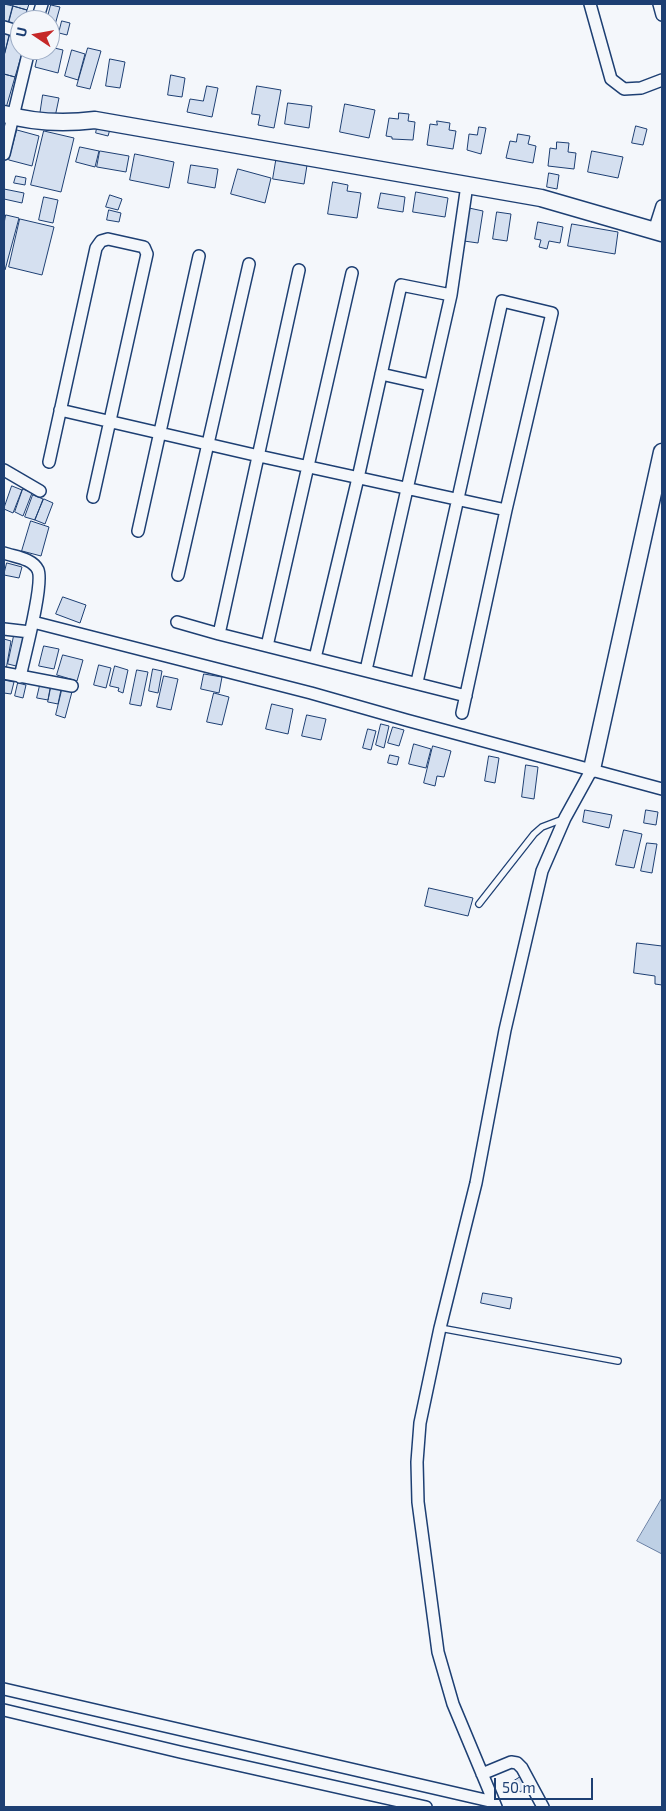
<!DOCTYPE html>
<style>
body{margin:0}
#map{position:relative;width:666px;height:1811px;overflow:hidden;background:#f4f7fb;font-family:"Exo 2",sans-serif}
canvas{display:block}
.frame{position:absolute;inset:0;border:5px solid #1d3f73;pointer-events:none}
.north{position:absolute;left:10px;top:10px;width:50px;height:50px;box-sizing:border-box;background:#f4f7fb;border:1px solid #9eadc5;border-radius:50%;rotate:282deg;font-size:14px;font-weight:700;line-height:20px;text-align:center;color:#1d3f73}
.north::after{content:'';display:block;margin:auto;width:18px;height:22px;background:#c62828;clip-path:polygon(50% 0,100% 100%,50% 72%,0 100%)}
.scale{position:absolute;left:494px;top:1778px;width:99px;height:22px;box-sizing:border-box;border:2px solid #1d3f73;border-top:0;padding-left:6px;font-size:15px;line-height:18px;white-space:nowrap;color:#1d3f73;-webkit-text-stroke:4px #f4f7fb;paint-order:stroke}
</style>
<div id="map">
<canvas width="666" height="1811"></canvas>
<div class="frame"></div>
<div class="north">U</div>
<div class="scale">50 m</div>
</div>
<script>
const ctx = document.querySelector('canvas').getContext('2d');
ctx.lineJoin = 'round';
function fill(path, color) {
  ctx.fillStyle = color;
  ctx.fill(path, 'evenodd');
}
function strokePath(path, color, width, dash) {
  ctx.strokeStyle = color;
  ctx.lineWidth = width;
  ctx.lineCap = dash ? 'butt' : 'round';
  ctx.setLineDash(dash || []);
  ctx.stroke(path);
}
const water = new Path2D(`
 M662,1498V1554L637,1541Z`);
const building = new Path2D(`
 M4,4L13,6L8,25L4,24Z
 M14,4H29L27,10L13,6Z
 M51,5L60,7L53,32L50,31V20H47Z
 M13,6L27,10L24,20H20V29L8,25Z
 M62,21L70,23L67,35L59,33Z
 M4,31L10,33L4,56Z
 M10,33L20,35V50H23L15,77L4,74V56Z
 M50,47L63,50L58,73L35,67L39,50H50Z
 M88,48L101,51L90,89L77,86Z
 M72,50L85,54L78,80L65,76Z
 M110,59L125,62L120,88L106,86Z
 M4,74L15,77L6,108L4,107Z
 M171,75L185,78L182,97L168,95Z
 M207,86L218,88L212,117L187,112L190,99L203,101Z
 M257,86L281,90L274,128L258,125L260,115L252,114Z
 M43,95L59,98L55,117L40,115Z
 M288,103L312,106L309,128L285,124Z
 M345,104L375,110L369,138L340,132Z
 M399,113L409,114L408,121L415,122L413,140L392,139V137L386,136L389,118L398,119Z
 M437,121L450,123L449,130L456,131L453,149L427,145L430,124L437,125Z
 M98,123L111,126L108,136L96,133Z
 M636,126L647,129L643,145L632,143Z
 M479,127L486,128L481,154L467,150L469,134L477,135Z
 M17,130L39,136L32,166L9,160Z
 M44,131L74,138L61,192L31,185Z
 M518,134L530,136L528,144L536,146L533,163L506,158L510,141L516,142Z
 M557,142L569,143L568,152L576,153L574,169L548,166L550,148L556,149Z
 M80,147L99,151L95,167L76,162Z
 M100,151L129,156L126,172L97,167Z
 M592,151L623,157L618,178L588,172Z
 M135,154L174,162L169,188L130,180Z
 M277,155L308,159L304,184L273,179Z
 M191,165L218,169L215,188L188,183Z
 M238,169L271,178L265,203L231,194Z
 M549,173L559,175L557,189L547,187Z
 M16,176L26,178L25,185L14,183Z
 M333,182L348,185L347,191L361,193L357,218L328,214Z
 M4,189L24,193L22,203L4,199Z
 M416,192L448,198L445,217L413,212Z
 M381,193L405,197L403,212L378,208Z
 M110,195L122,199L118,210L106,207Z
 M44,197L58,200L53,223L39,220Z
 M469,208L483,211L478,243L464,241Z
 M109,210L121,213L119,222L107,220Z
 M497,212L511,214L507,241L493,239Z
 M6,215L19,218L5,270H4V224Z
 M20,219L54,227L42,275L9,267Z
 M538,222L563,227L560,243L549,241L547,249L539,247L541,240L535,239Z
 M572,224L618,232L615,254L568,246Z
 M12,486L22,490L13,513L4,509Z
 M23,489L32,493L23,516L15,512Z
 M33,495L43,499L35,520L25,517Z
 M44,499L53,503L45,524L35,520Z
 M31,521L49,527L41,556L22,551Z
 M7,563L22,567L19,578L4,575Z
 M63,597L86,605L80,623L56,614Z
 M15,631L27,634L20,667L8,664Z
 M4,639L11,641L6,670L4,669Z
 M44,646L59,649L54,669L39,666Z
 M63,655L83,660L77,681L57,675Z
 M99,665L111,668L106,688L94,685Z
 M115,666L128,670L123,693L118,691L119,688L110,686Z
 M153,669L162,671L158,693L149,691Z
 M137,670L148,672L141,706L130,704Z
 M204,674L222,677L219,693L201,689Z
 M164,676L178,679L171,710L157,707Z
 M4,680L14,682L11,694L4,693Z
 M41,681L51,683L48,700L37,698Z
 M18,683L26,685L23,698L15,696Z
 M52,683L62,685L58,704L48,702Z
 M63,686L73,688L65,718L56,715Z
 M214,693L229,697L222,725L207,722Z
 M272,704L293,709L288,734L266,729Z
 M307,715L326,719L321,740L302,736Z
 M381,724L389,726L384,748L376,745Z
 M393,727L404,730L399,746L388,743Z
 M368,729L376,731L371,750L363,748Z
 M414,744L431,749L426,768L409,764Z
 M433,746L451,751L444,777L437,776L435,786L424,783Z
 M390,755L399,757L397,765L388,763Z
 M489,756L499,758L495,783L485,781Z
 M526,765L538,767L534,799L522,797Z
 M585,810L612,815L609,828L583,822Z
 M646,810L658,812L656,825L644,823Z
 M624,830L642,834L634,868L616,865Z
 M647,843L657,844L652,873L641,871Z
 M429,888L473,898L468,916L425,906Z
 M637,943L662,946V985L655,984V976L634,973Z
 M483,1293L512,1298L510,1309L481,1303Z
 M522,1776L528,1787L520,1792L514,1781Z`);
const lane = new Path2D(`
 M479,904L534,834L542,827L563,819
 M440,1328L618,1361`);
const street = new Path2D(`
 M590,4L611,79L624,89L641,88L662,80
 M659,4L662,15
 M37,20L42,4
 M4,27L20,32
 M4,154L29,50
 M654,231L662,206
 M381,374L430,385
 M60,410L259,456L506,510
 M49,462L96,248L101,241L108,239L144,247L147,254L93,497
 M4,470L40,491
 M138,531L199,256
 M4,553C15,557 32,558 38,570C44,584 24,658 20,677
 M178,575L249,264
 M33,622L311,693L406,720L662,789
 M177,622L219,634L466,696
 M4,629L30,632
 M219,634L299,270
 M267,646L352,273
 M315,658L358,478L401,285L451,295
 M366,670L451,295L467,185
 M4,673L72,686
 M417,682L502,301L552,313L506,510L462,713
 M4,1689L494,1802
 M4,1710L180,1752L426,1807
 M482,1774L511,1762L517,1763L522,1768L543,1807
 M496,1807L453,1704L438,1652L418,1502L417,1462L420,1423L440,1328L476,1183L505,1030L542,871L565,818L592,769`);
const secondary = new Path2D(`
 M4,114C35,123 63,124 95,120L541,198L662,233
 M592,769L662,452`);
fill(water, '#bed0e5');
strokePath(water, '#687fa3', 1);
fill(building, '#d5e0f0');
strokePath(building, '#1d3f73', 1);
strokePath(lane, '#1d3f73', 8);
strokePath(street, '#1d3f73', 14);
strokePath(secondary, '#1d3f73', 19);
strokePath(lane, '#f4f7fb', 5.5);
strokePath(street, '#f4f7fb', 11);
strokePath(secondary, '#f4f7fb', 16);
</script>
